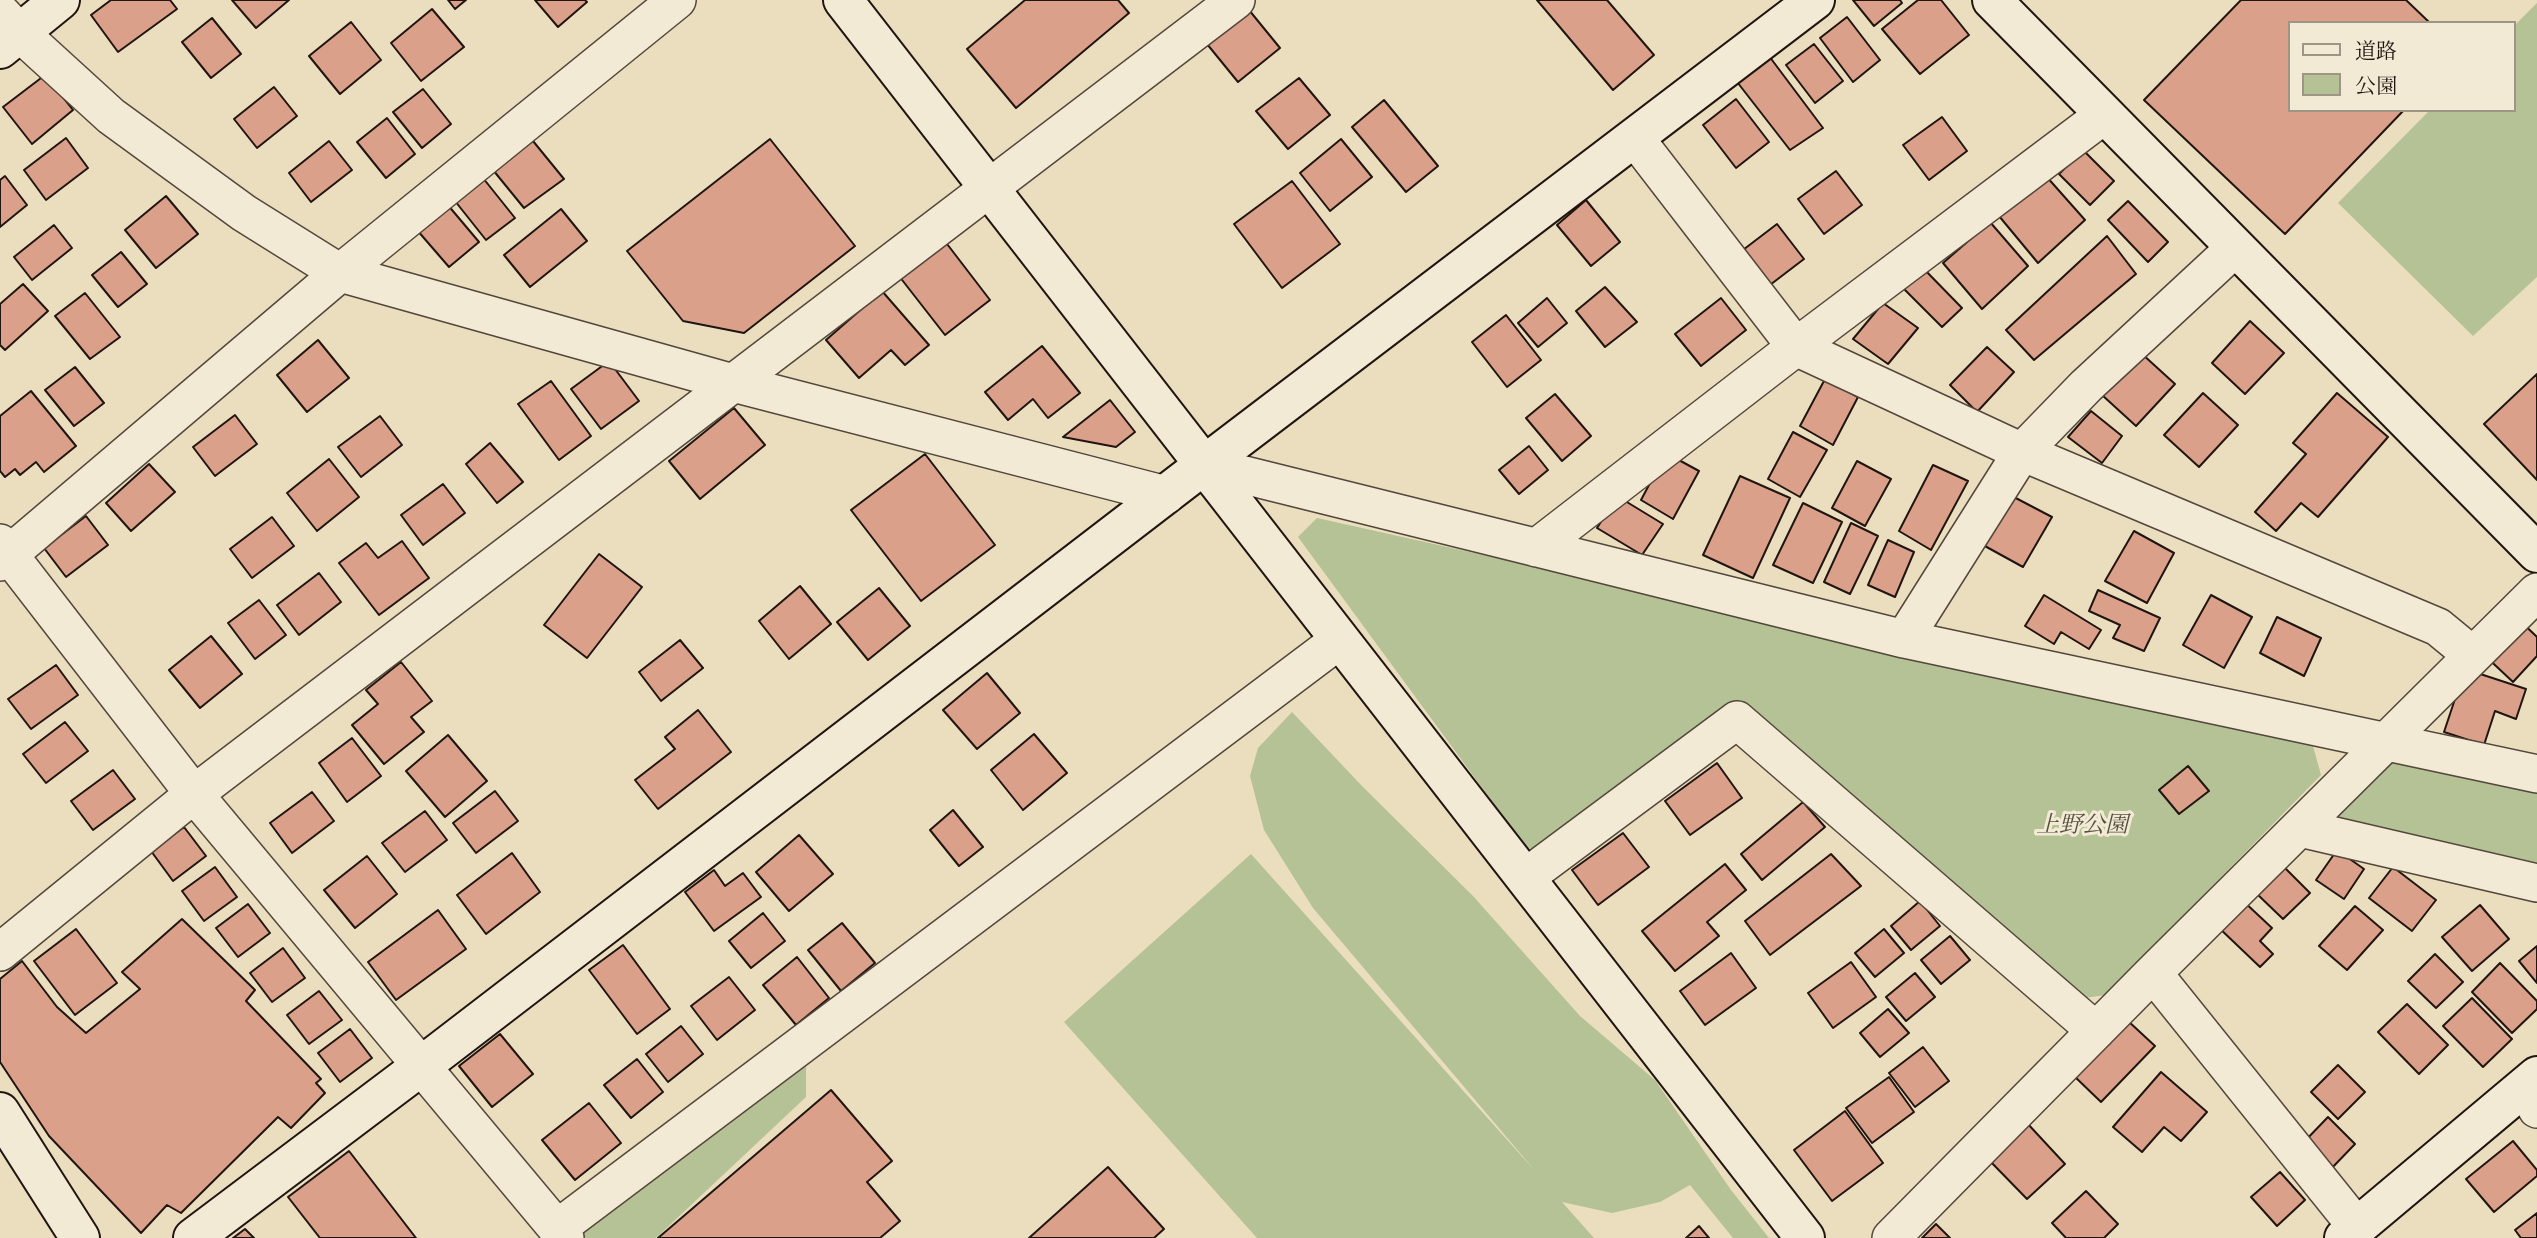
<!DOCTYPE html>
<meta charset="utf-8">
<style>
body{margin:0}
#map{position:relative;width:2537px;height:1238px;overflow:hidden;background:#ebdebf;font-family:"Gentium Book Plus","Noto Serif JP",serif}
canvas{display:block}
.legend{position:absolute;left:2288px;top:21px;width:228px;height:91px;box-sizing:border-box;background:#f2ead5;border:2px solid #9e9586;margin:0;padding:9px 12px;list-style:none;font-size:21px;color:#201510}
.legend li{display:flex;align-items:center;gap:14px;height:35px}
.legend b{width:35px;border:2px solid #9e9586}
</style>
<div id="map">
<canvas width="2537" height="1238"></canvas>
<ul class="legend">
<li><b style="height:9px;background:#f2ead5"></b>道路</li>
<li><b style="height:19px;background:#b4c295"></b>公園</li>
</ul>
</div>
<script>
const ctx = document.querySelector('canvas').getContext('2d');
ctx.lineJoin = 'round';
function fill(path, color) {
  ctx.fillStyle = color;
  ctx.fill(path, 'evenodd');
}
function strokePath(path, color, width, dash) {
  ctx.strokeStyle = color;
  ctx.lineWidth = width;
  ctx.lineCap = dash ? 'butt' : 'round';
  ctx.setLineDash(dash || []);
  ctx.stroke(path);
}
function drawText(font, color, halo, rows, align = 'center') {
  ctx.font = font + ' "Gentium Book Plus","Noto Serif JP",serif';
  ctx.lineWidth = 6;
  ctx.setLineDash([]);
  ctx.textBaseline = 'middle';
  ctx.strokeStyle = halo;
  ctx.fillStyle = color;
  for (const [text, x, y, turn = 0] of rows) {
    ctx.save();
    ctx.translate(x, y);
    ctx.rotate((+turn || 0) * Math.PI / 180);
    ctx.textAlign = isNaN(turn) ? turn : align;
    if (halo) ctx.strokeText(text, 0, 0);
    ctx.fillText(text, 0, 0);
    ctx.restore();
  }
}
const green = new Path2D(`
 M2537,3V277L2473,336L2338,203L2430,110H2514V26Z
 M1317,518L2311,739L2321,775L2106,995L2077,999L1752,721L1558,845L1527,849L1298,537Z
 M1292,712L1362,786L1473,896L1580,1016L1655,1080L1731,1190L1769,1238H1733L1690,1185L1660,1202L1612,1213L1562,1202L1594,1238H1257L1064,1022L1251,854L1536,1172L1313,908L1264,830L1250,776L1258,748Z
 M2390,756L2537,787V866L2338,817Z
 M806,1041V1097L656,1238H576Z`);
const building = new Path2D(`
 M111,0H170L177,9L118,52L91,15Z
 M232,0H289L256,28Z
 M448,0H466L455,9Z
 M535,0H585L587,2L558,27Z
 M1025,0H1118L1129,13L1016,108L967,49Z
 M1537,0H1607L1654,55L1613,90Z
 M1853,0H1900L1902,3L1874,26Z
 M1918,0H1941L1969,35L1920,74L1882,29Z
 M2241,0H2406L2430,23H2290V110H2404L2285,234L2144,100Z
 M432,9L464,47L421,81L391,43Z
 M1249,10L1280,48L1238,82L1207,44Z
 M1847,17L1880,60L1853,82L1820,38Z
 M212,18L241,54L211,78L182,42Z
 M351,22L381,60L340,94L309,56Z
 M1814,44L1843,81L1815,103L1786,65Z
 M1766,52L1823,128L1790,150L1734,78Z
 M45,75L73,110L32,144L3,107Z
 M1299,78L1330,115L1288,149L1256,111Z
 M274,87L297,116L257,148L234,119Z
 M423,89L451,124L422,148L393,112Z
 M1736,99L1769,142L1736,168L1703,125Z
 M1384,100L1438,166L1406,192L1352,127Z
 M1942,117L1967,151L1929,180L1903,145Z
 M387,118L415,154L386,178L357,142Z
 M66,138L88,168L46,200L24,170Z
 M770,139L855,246L744,333L683,321L627,251Z
 M1341,139L1372,177L1330,211L1300,173Z
 M329,141L352,170L311,202L289,173Z
 M533,141L564,179L524,208L493,170Z
 M2083,150L2114,181L2090,205L2059,174Z
 M1836,171L1862,205L1824,234L1798,199Z
 M5,176L27,205L0,227V180Z
 M2046,176L2085,220L2038,263L1999,216Z
 M483,178L515,218L486,240L455,201Z
 M1292,181L1340,244L1282,288L1234,224Z
 M166,196L198,234L156,268L125,230Z
 M1586,200L1620,242L1591,266L1557,225Z
 M2128,201L2168,242L2148,262L2108,220Z
 M447,204L479,242L449,267L417,230Z
 M561,209L587,241L530,287L504,255Z
 M1990,222L2028,266L1982,309L1943,263Z
 M1777,224L1804,259L1766,288L1739,253Z
 M54,225L72,248L32,280L14,257Z
 M2107,236L2136,274L2034,360L2006,330Z
 M944,240L990,300L945,335L899,276Z
 M121,252L147,284L118,307L92,275Z
 M1922,267L1962,308L1942,327L1902,287Z
 M23,284L48,311L5,350L0,345V304Z
 M1605,287L1637,322L1605,347L1576,311Z
 M882,291L929,345L905,365L891,350L859,378L826,340Z
 M85,293L120,337L90,359L55,316Z
 M1547,298L1567,323L1538,347L1518,323Z
 M1721,298L1746,330L1701,366L1675,334Z
 M1883,303L1918,328L1888,364L1853,339Z
 M1506,315L1541,360L1507,387L1472,342Z
 M2250,321L2284,353L2245,394L2212,363Z
 M318,340L349,378L307,412L277,375Z
 M1042,346L1080,393L1048,418L1033,399L1008,420L985,392Z
 M1987,347L2014,372L1977,412L1950,385Z
 M2141,353L2175,384L2136,426L2102,395Z
 M609,361L639,401L601,429L571,389Z
 M75,367L104,403L74,426L45,390Z
 M2537,374V480L2484,424Z
 M1825,379L1858,397L1833,445L1800,426Z
 M551,381L591,436L559,460L518,404Z
 M31,391L76,446L44,472L36,462L20,475L15,469L5,477L0,471V416Z
 M2203,393L2238,425L2199,467L2164,435Z
 M2337,393L2388,437L2318,517L2301,503L2276,531L2255,512L2306,454L2293,443Z
 M1555,394L1591,436L1562,461L1526,418Z
 M1110,400L1135,432L1116,447L1063,437Z
 M734,408L765,445L700,499L669,461Z
 M2091,411L2122,436L2102,463L2068,437Z
 M235,415L257,444L215,476L193,447Z
 M380,416L402,445L361,477L338,447Z
 M1793,432L1827,450L1800,497L1768,479Z
 M490,443L523,482L497,503L466,464Z
 M1529,446L1548,470L1519,494L1499,470Z
 M1666,453L1699,471L1673,519L1641,500Z
 M925,454L995,545L921,601L851,510Z
 M329,459L359,497L317,531L287,493Z
 M1857,461L1891,479L1865,526L1832,508Z
 M149,464L175,492L131,531L106,503Z
 M1933,465L1968,481L1931,550L1899,531Z
 M1740,476L1790,498L1753,578L1703,555Z
 M443,484L465,513L423,545L401,515Z
 M2010,495L2052,517L2023,567L1983,545Z
 M1617,496L1663,524L1642,555L1597,528Z
 M1803,503L1842,522L1813,583L1773,565Z
 M86,516L108,545L66,577L44,548Z
 M272,517L294,546L252,578L230,549Z
 M1851,523L1878,536L1850,594L1824,582Z
 M2134,531L2174,553L2147,603L2105,581Z
 M1888,540L1914,552L1895,597L1868,585Z
 M402,541L429,578L379,615L339,563L366,543L378,558Z
 M599,554L642,587L587,658L544,625Z
 M319,573L341,602L299,635L277,605Z
 M800,586L831,624L789,659L759,621Z
 M879,588L910,626L868,660L837,622Z
 M2098,590L2160,618L2144,651L2113,638L2120,625L2089,611Z
 M2044,595L2101,630L2089,649L2061,632L2054,644L2025,626Z
 M2211,595L2252,617L2224,668L2183,645Z
 M259,600L286,635L255,659L228,623Z
 M2514,615L2537,637V656L2513,682L2480,651Z
 M2277,617L2321,638L2304,676L2260,653Z
 M211,636L242,674L200,708L169,670Z
 M680,640L703,668L661,701L639,672Z
 M401,662L432,701L411,717L424,732L384,764L352,725L378,704L366,690Z
 M56,665L78,695L31,729L8,699Z
 M2465,669L2526,689L2516,719L2495,711L2484,745L2444,732Z
 M987,673L1020,713L977,749L943,710Z
 M698,710L731,752L658,809L635,780L675,749L665,737Z
 M65,722L88,751L46,783L23,754Z
 M1034,734L1067,773L1023,810L991,770Z
 M448,735L487,781L445,817L406,771Z
 M352,738L381,776L347,802L319,763Z
 M1717,763L1742,798L1690,835L1665,801Z
 M2188,766L2209,791L2179,814L2159,790Z
 M113,770L135,799L93,830L71,801Z
 M495,791L518,821L476,853L453,823Z
 M312,792L334,821L292,853L270,823Z
 M1803,802L1825,827L1762,880L1741,854Z
 M953,810L983,847L959,866L930,830Z
 M425,811L447,840L405,872L382,843Z
 M184,827L206,856L173,881L151,851Z
 M1623,833L1649,867L1598,905L1572,870Z
 M799,835L833,874L789,911L756,872Z
 M2337,850L2364,869L2344,899L2316,880Z
 M512,853L540,892L486,934L457,895Z
 M1831,854L1861,886L1770,955L1745,921Z
 M367,856L397,894L355,928L324,890Z
 M1725,864L1746,890L1707,922L1719,936L1675,971L1642,931Z
 M2283,866L2310,893L2283,919L2256,893Z
 M215,867L237,897L204,921L182,891Z
 M2393,867L2436,900L2412,931L2369,898Z
 M714,870L725,886L743,873L761,897L714,931L685,892Z
 M2241,899L2272,928L2260,941L2273,954L2260,967L2216,925Z
 M1920,901L1940,926L1911,950L1891,926Z
 M248,904L270,933L238,957L216,928Z
 M2480,905L2509,939L2472,971L2442,937Z
 M2355,906L2383,930L2347,970L2319,946Z
 M438,910L466,949L396,1000L368,962Z
 M763,913L785,941L751,968L729,941Z
 M182,919L255,990L246,1001L321,1079L316,1083L325,1093L291,1128L278,1117L181,1213L167,1205L141,1233L49,1136L0,1062V979L22,961L57,1007L86,1033L140,989L122,972Z
 M842,923L875,963L841,991L808,950Z
 M76,929L117,983L75,1015L34,961Z
 M1884,929L1904,953L1875,977L1855,953Z
 M1950,936L1970,960L1941,984L1921,960Z
 M623,945L670,1009L637,1034L589,970Z
 M2537,946V983L2519,961Z
 M283,948L305,978L272,1002L250,973Z
 M1731,953L1756,988L1705,1025L1680,991Z
 M2435,954L2463,982L2436,1008L2408,981Z
 M797,957L829,998L796,1025L763,985Z
 M1851,962L1876,997L1833,1028L1808,993Z
 M2500,963L2537,1001V1009L2512,1033L2472,992Z
 M1915,973L1935,997L1906,1021L1886,997Z
 M729,977L755,1010L717,1040L691,1006Z
 M319,991L342,1020L309,1044L287,1015Z
 M2472,998L2512,1039L2483,1067L2443,1026Z
 M2407,1004L2448,1045L2419,1074L2378,1032Z
 M1888,1009L1909,1033L1880,1057L1860,1033Z
 M2127,1020L2155,1046L2101,1102L2073,1075Z
 M681,1026L703,1054L668,1082L646,1054Z
 M350,1029L372,1058L340,1082L318,1053Z
 M500,1034L533,1074L492,1107L459,1066Z
 M1923,1047L1949,1081L1915,1107L1889,1073Z
 M637,1059L663,1092L631,1118L604,1085Z
 M2338,1065L2365,1092L2338,1119L2311,1092Z
 M2161,1072L2207,1112L2181,1141L2164,1127L2142,1152L2113,1127Z
 M1889,1077L1914,1112L1872,1143L1846,1108Z
 M831,1090L892,1161L867,1182L900,1221L880,1238H658Z
 M589,1103L621,1143L575,1180L542,1140Z
 M1845,1111L1883,1163L1832,1201L1794,1150Z
 M2328,1117L2355,1144L2329,1171L2302,1144Z
 M2027,1123L2065,1164L2027,1199L1988,1159Z
 M2513,1141L2537,1170V1176L2494,1212L2466,1179Z
 M349,1151L416,1238H320L288,1197Z
 M1108,1167L1164,1229L1154,1238H1029Z
 M2280,1172L2305,1200L2277,1226L2251,1197Z
 M2086,1191L2118,1224L2104,1238H2066L2052,1223Z
 M2537,1213V1238H2521L2515,1230Z
 M1936,1224L1950,1238H1922Z
 M1699,1226L1709,1238H1686Z
 M245,1229L254,1238H233Z`);
const street = new Path2D(`
 M0,12L20,33L111,116L244,213L340,273L733,383L1166,495
 M1635,138L1796,347L2022,452L2438,627L2472,655
 M1204,465L1904,639L2537,774
 M0,543L194,794L565,1238
 M1536,548L1796,347L2104,115
 M0,562L340,273L677,0
 M1904,639L2022,452L2086,386L2235,248
 M2300,828L2537,883
 M1526,877L1737,720L2096,1031
 M0,952L194,794L1236,0
 M2153,973L2357,1227
 M2525,1086L2537,1109
 M558,1228L1338,641
 M1891,1238L2153,973L2537,592`);
const secondary = new Path2D(`
 M843,0C1161,415 1485,825 1805,1238
 M1992,0L2537,553
 M0,49L60,0
 M0,1112L80,1238
 M193,1238L420,1067L1204,465L1815,0
 M2344,1238L2537,1076`);
const parkNames = [
 ["上野公園",2082,826]
];
fill(green, '#b4c295');
fill(building, '#daa08a');
strokePath(building, '#201510', 2);
strokePath(street, '#53473c', 40);
strokePath(secondary, '#201510', 42);
strokePath(street, '#f2ead5', 37);
strokePath(secondary, '#f2ead5', 38);
drawText('italic 23px', '#54523f', '#f2ead5', parkNames);
</script>
